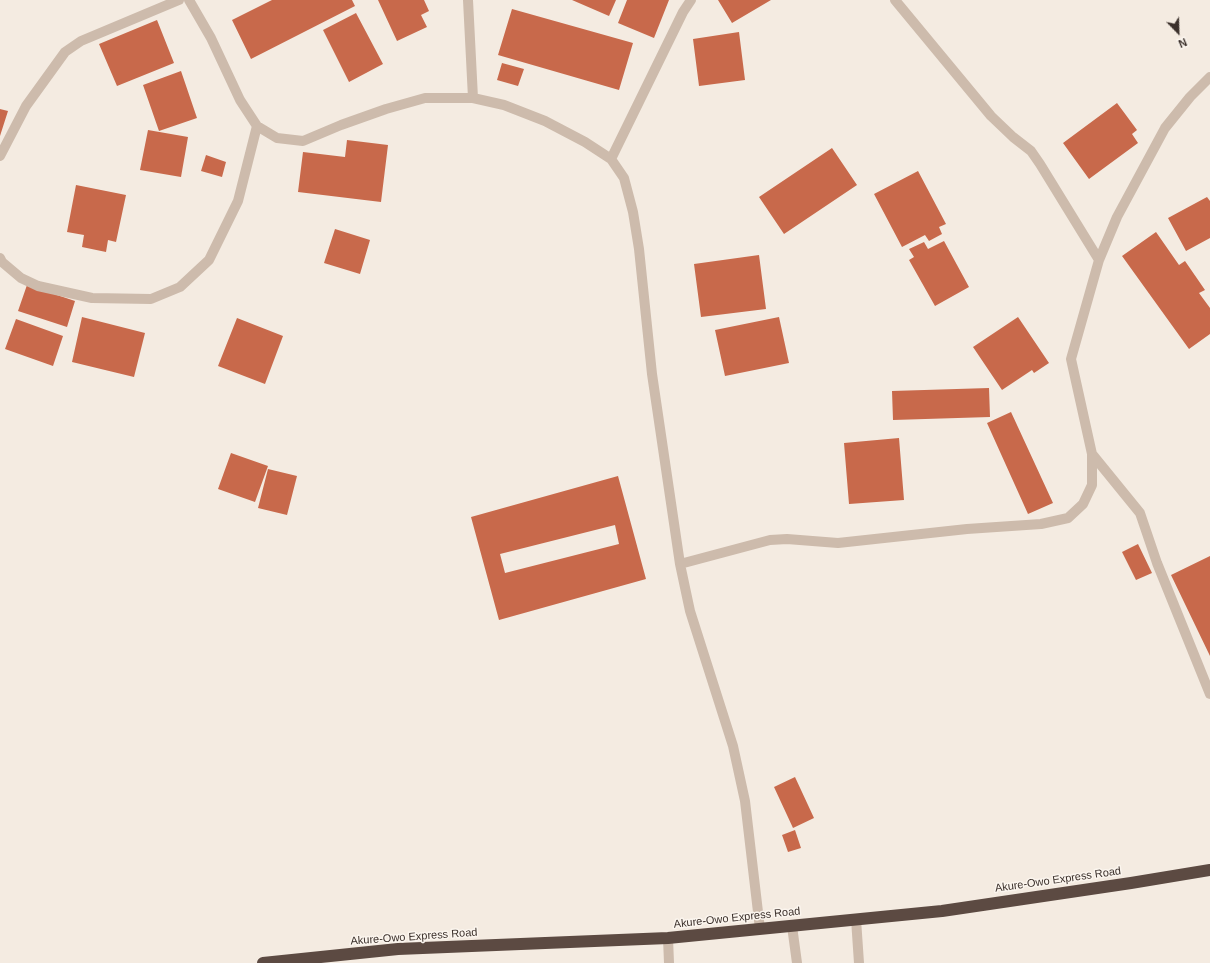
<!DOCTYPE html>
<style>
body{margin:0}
#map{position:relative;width:1210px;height:963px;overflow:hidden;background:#f4ebe1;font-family:Arial,sans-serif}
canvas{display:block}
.north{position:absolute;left:1158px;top:12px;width:40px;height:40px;-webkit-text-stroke:3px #fbf5ee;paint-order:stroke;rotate:157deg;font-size:11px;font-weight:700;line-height:16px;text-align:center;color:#3b302b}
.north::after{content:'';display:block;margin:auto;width:14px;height:18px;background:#3b302b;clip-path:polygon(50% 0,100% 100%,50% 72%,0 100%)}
</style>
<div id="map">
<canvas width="1210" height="963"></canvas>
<div class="north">N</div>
</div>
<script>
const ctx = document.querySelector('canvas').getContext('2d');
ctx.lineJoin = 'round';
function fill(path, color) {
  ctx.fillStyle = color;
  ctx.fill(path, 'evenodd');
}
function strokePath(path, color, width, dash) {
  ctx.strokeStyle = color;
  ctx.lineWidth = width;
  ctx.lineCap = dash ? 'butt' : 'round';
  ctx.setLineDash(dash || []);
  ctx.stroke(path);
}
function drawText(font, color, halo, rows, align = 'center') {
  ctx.font = font + ' Arial,sans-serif';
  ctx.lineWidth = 3;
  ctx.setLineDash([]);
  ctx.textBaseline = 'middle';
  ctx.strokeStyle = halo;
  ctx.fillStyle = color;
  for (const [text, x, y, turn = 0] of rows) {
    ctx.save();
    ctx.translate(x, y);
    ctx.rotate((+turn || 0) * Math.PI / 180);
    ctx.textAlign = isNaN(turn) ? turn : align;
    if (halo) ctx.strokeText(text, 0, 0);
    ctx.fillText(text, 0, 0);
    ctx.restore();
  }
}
const building = new Path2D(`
 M272,0H352L355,6L251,59L232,20Z
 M378,0H424L429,11L421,15L427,27L397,41Z
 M572,0H616L609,16Z
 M627,0H669L654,38L618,23Z
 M718,0H771L732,23Z
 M512,9L633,43L619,90L498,55Z
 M356,13L383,64L349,82L323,30Z
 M157,20L174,63L117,86L99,44Z
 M739,32L745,80L699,86L693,39Z
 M502,63L524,69L518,86L497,80Z
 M181,71L197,118L159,131L143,85Z
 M1117,103L1137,130L1132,134L1138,143L1089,179L1063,143Z
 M0,109L8,111L0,136Z
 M148,130L188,137L181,177L140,170Z
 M347,140L388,145L381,202L298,192L303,152L345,157Z
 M832,148L857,185L784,234L759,197Z
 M206,155L226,162L222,177L201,171Z
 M918,171L946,224L939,227L942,234L929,241L925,235L902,247L874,194Z
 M76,185L126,195L116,242L108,240L106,252L82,247L84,235L67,232Z
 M1207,197L1210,201V238L1186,251L1168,218Z
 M335,229L370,240L360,274L324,263Z
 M1156,232L1179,265L1185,261L1205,290L1199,293L1210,308V334L1189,349L1122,256Z
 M944,241L969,287L935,306L909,260L914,257L909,249L924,242L928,249Z
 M759,255L766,309L701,317L694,264Z
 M27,285L75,301L67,327L18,311Z
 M82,317L145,333L134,377L72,362Z
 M779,317L789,363L725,376L715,330Z
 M1018,317L1049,363L1034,373L1032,370L1002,390L973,347Z
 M237,318L283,336L265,384L218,366Z
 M16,319L63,336L53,366L5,349Z
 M989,388L990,417L893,420L892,391Z
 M1011,412L1053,503L1028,514L987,423Z
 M899,438L904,500L849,504L844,443Z
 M231,453L268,466L255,502L218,489Z
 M268,469L297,476L287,515L258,508Z
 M618,476L646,579L499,620L471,517ZM615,525L619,544L505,573L500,554Z
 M1138,544L1152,573L1136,580L1122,552Z
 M1210,556V656L1171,575Z
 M795,777L814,818L793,828L774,787Z
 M795,830L801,848L788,852L782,835Z`);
const lane = new Path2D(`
 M856,919L859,963
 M792,926L797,963
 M668,938L669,963`);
const street = new Path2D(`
 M189,0L211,38L240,100L257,126L277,138L303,141L341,125L386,109L425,98H473L504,105L545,121L585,142L611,159L624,178L633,212L639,249L652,374L680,564L690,611L733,746L745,801L760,929
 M468,0L473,98
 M895,0L991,116L1013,137L1031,151L1040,164L1099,260
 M0,156L26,106L65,52L81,41L179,0
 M611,159L683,12L691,0
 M0,258L2,262L21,278L38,286L92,298L151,299L180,287L209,260L238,201L257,126
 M1092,454L1140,513L1157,563L1210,694
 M680,564L770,540L787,539L838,543L967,529L1041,524L1068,518L1083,504L1092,485V454L1071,359L1099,260L1117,217L1165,128L1190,97L1210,77`);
const highway = new Path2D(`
 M263,963L398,949L668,938L942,911L1131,883L1210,870`);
const streetNames = [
 ["Akure-Owo Express Road",1058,880,-8],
 ["Akure-Owo Express Road",737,918,-6],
 ["Akure-Owo Express Road",414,937,-4]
];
fill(building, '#c8694b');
strokePath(lane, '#cdbbac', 10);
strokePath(street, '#cdbbac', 10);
strokePath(highway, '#5c4a42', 12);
drawText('11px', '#3b302b', '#fbf5ee', streetNames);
</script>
